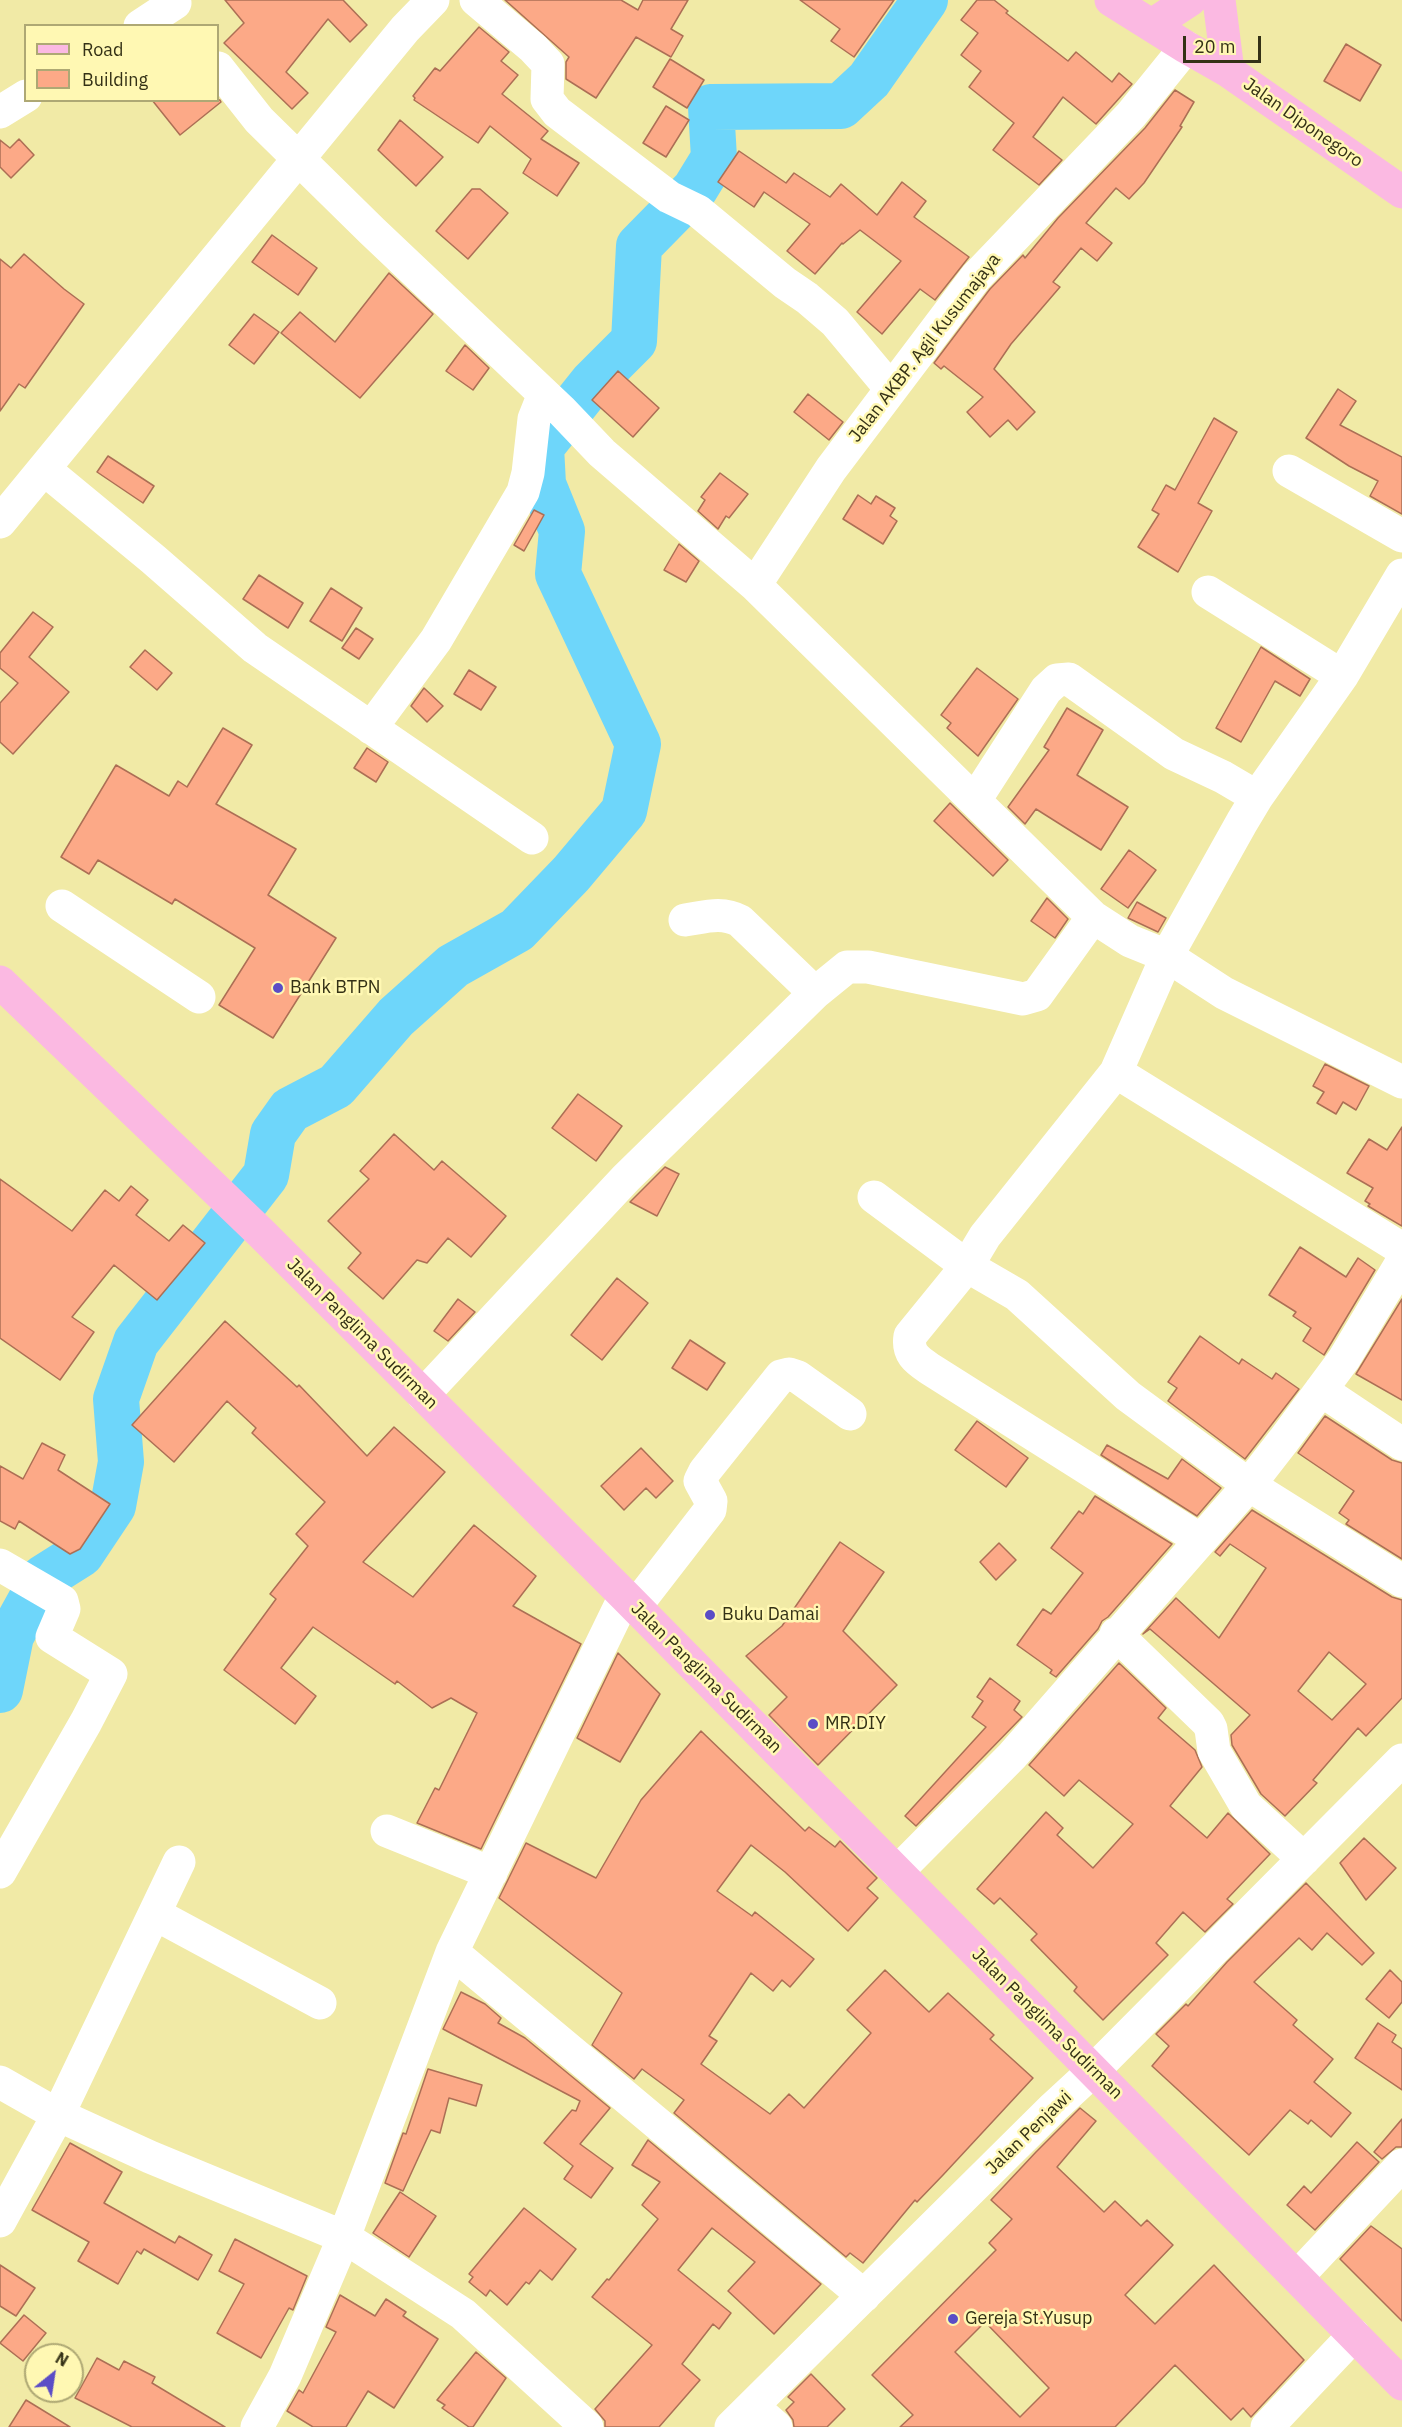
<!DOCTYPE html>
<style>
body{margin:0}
#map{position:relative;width:1402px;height:2427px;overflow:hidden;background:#f1eaa6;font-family:"IBM Plex Sans",sans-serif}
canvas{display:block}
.legend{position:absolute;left:24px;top:24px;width:195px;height:78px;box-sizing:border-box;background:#fff8b3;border:2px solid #aea874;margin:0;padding:8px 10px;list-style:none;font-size:18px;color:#343116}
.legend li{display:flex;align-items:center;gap:12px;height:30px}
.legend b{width:30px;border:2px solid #aea874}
.north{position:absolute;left:24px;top:2343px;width:60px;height:60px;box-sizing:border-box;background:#fff8b3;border:2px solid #aea874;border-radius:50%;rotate:30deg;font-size:16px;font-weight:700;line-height:24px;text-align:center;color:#343116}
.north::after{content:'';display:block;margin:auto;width:21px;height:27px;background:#5b4dc6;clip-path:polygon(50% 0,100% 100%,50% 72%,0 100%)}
.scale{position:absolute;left:1183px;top:36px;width:78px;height:27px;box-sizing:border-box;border:3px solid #343116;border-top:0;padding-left:8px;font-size:18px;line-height:21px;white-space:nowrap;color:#343116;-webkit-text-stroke:4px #fff8b3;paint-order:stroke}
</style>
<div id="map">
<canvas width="1402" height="2427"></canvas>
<ul class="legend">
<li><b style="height:8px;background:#fbb9e2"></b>Road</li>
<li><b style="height:16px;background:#fca987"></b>Building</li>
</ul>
<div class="north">N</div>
<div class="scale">20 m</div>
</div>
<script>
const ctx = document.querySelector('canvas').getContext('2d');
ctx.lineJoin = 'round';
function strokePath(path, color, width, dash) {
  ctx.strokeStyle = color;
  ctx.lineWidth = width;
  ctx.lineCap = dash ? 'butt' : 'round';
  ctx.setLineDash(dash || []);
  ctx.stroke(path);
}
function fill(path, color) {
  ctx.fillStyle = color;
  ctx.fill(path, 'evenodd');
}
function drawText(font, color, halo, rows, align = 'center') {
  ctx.font = font + ' "IBM Plex Sans",sans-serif';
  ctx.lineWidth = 5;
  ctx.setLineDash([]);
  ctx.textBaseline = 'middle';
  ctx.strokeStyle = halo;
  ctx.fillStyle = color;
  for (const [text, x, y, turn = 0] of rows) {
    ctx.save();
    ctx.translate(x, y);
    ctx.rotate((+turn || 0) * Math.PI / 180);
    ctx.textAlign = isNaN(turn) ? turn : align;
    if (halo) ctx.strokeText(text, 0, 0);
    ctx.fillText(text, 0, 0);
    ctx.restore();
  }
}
const river = new Path2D(`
 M0,1690L11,1636L43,1578L81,1554L113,1506L121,1462L116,1399L136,1342L266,1175L273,1134L290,1110L336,1086L396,1017L453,966L517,930L571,874L624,811L638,744L558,574L562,531L543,484L541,447L592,383L634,341L639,246L695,189L714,158L711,107L841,106L869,80L925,0`);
const building = new Path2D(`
 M225,0H343L367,25L350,42L328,19L286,72L308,93L292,109L224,43L244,23Z
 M505,0H621L638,10L643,0H688L671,29L683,36L671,57L636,37L596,98L566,79V62L569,57Z
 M800,0H894L854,57L831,41L840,29Z
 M977,0H994L1008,11L1006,13L1068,61L1076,52L1112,82L1119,73L1132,84L1096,124L1063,97L1033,137L1062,160L1039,185L993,150L1014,123L969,87L981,71L961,55L978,33L961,20Z
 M479,27L509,52L501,61L518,75L502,94L548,131L541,139L579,163L557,196L523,173L531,159L490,126L478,143L414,100L415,98L413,96L435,68L440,71Z
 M1346,44L1381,65L1360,101L1324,81Z
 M670,59L704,80L687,108L653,87Z
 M1175,90L1194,102L1180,126L1182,127L1144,183L1129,199L1116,188L1086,223L1112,243L1097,261L1081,248L1053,282L1060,287L1011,344L994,369L1035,412L1017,430L1008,420L990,437L967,412L983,397L944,366L941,369L934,363L990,289L1023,255L1025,258L1058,218L1145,128Z
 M152,100H220L221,102L180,135Z
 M666,106L689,120L666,157L643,143Z
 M400,120L443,157L416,186L378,150Z
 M19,139L34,155L11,178L0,167V140L10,148Z
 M739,151L786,183L794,173L830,197L841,184L877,215L902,182L926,201L914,217L969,257L935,300L920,289L882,334L857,312L901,261L860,230L843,244L842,243L815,274L787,251L810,224L764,192L754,207L718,182Z
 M472,189H480L508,213L468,259L436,231Z
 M272,235L317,268L298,295L252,262Z
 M24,254L64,289L84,304L25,388L19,384L0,411V259L11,268Z
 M389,273L433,314L360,398L281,333L300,312L335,342Z
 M254,314L279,332L254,364L229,345Z
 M465,345L489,368L473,390L446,371Z
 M618,371L659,408L633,437L592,400Z
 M1338,389L1356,401L1340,425L1402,457V514L1370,496L1378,481L1349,466L1306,438Z
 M808,394L843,422L829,440L794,412Z
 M1214,418L1237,432L1198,503L1212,511L1178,572L1138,547L1159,514L1152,510L1166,485L1175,490Z
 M108,456L154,486L143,503L97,472Z
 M720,473L748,494L729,518L726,516L718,529L698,511L705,500L701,497Z
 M858,495L871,504L876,496L895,508L890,516L897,521L883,544L843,519Z
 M534,510L544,515L524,551L514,545Z
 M679,544L699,561L686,582L664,570Z
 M259,575L303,603L288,628L243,599Z
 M331,588L362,608L342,641L310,621Z
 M33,612L53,627L29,657L69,692L13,754L0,742V703L18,683L0,668V653Z
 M356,628L373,639L359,659L342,648Z
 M1261,647L1310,679L1300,696L1275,681L1241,742L1216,728Z
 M145,650L172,673L157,690L130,667Z
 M977,668L1018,699L978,756L947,728L951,723L941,715Z
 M469,670L496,687L481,710L454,694Z
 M424,688L443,706L427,722L411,706Z
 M1067,708L1103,730L1077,775L1128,807L1101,850L1036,809L1025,824L1008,807L1049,750L1044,747Z
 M223,728L252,745L216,804L296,849L268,895L336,938L273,1038L219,1005L255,948L175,899L172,904L98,860L89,874L61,857L116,765L169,796L178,781L187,787Z
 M367,748L388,762L376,782L354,768Z
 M950,803L1008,860L993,876L934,821Z
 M1129,850L1156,870L1128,908L1101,889Z
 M1047,898L1068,919L1055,938L1031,921Z
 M1137,902L1166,918L1158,932L1128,918Z
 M1325,1064L1369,1086L1356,1110L1343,1102L1336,1114L1317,1103L1324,1092L1313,1086Z
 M578,1094L622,1126L596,1161L552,1128Z
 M1402,1127V1226L1368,1206L1370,1204L1365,1201L1373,1188L1347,1173L1369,1139L1387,1150Z
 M394,1134L434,1170L442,1161L506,1216L471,1257L448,1238L427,1263L417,1260L383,1299L348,1268L361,1253L328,1221L369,1179L360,1171Z
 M665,1167L679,1174L657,1216L630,1202Z
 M0,1179L72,1231L105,1190L119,1201L131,1186L148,1200L136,1215L169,1241L183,1225L205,1243L157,1300L114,1265L72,1317L94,1332L60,1380L0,1338Z
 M1300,1247L1346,1277L1358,1258L1375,1270L1324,1355L1303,1341L1311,1328L1293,1316L1296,1312L1269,1295Z
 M617,1278L648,1303L602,1360L571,1335Z
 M458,1299L475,1312L448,1341L434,1331Z
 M1402,1299V1400L1356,1374Z
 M225,1321L297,1387L299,1385L367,1456L394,1427L445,1472L363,1562L413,1597L474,1525L536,1576L513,1606L581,1644L481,1849L417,1823L435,1788L439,1790L477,1713L451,1698L432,1708L397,1681L395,1684L313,1627L281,1668L316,1696L295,1724L224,1670L276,1599L270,1594L308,1546L296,1534L325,1502L252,1433L256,1428L227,1401L174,1462L132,1425Z
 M1200,1336L1239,1364L1242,1359L1272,1379L1276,1373L1299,1389L1245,1459L1168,1401L1177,1388L1168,1382Z
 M690,1340L725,1363L707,1390L672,1368Z
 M1325,1416L1392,1460L1402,1463V1559L1346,1524L1349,1520L1339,1513L1354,1491L1298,1453Z
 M977,1421L1028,1458L1006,1487L955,1450Z
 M42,1443L65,1455L58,1470L110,1504L80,1549L70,1554L19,1521L15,1529L0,1521V1466L23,1479Z
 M1107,1445L1168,1479L1182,1459L1221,1488L1197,1516L1101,1455Z
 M641,1448L673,1481L656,1498L646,1488L624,1510L601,1486Z
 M1095,1496L1172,1544L1108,1617L1102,1621L1098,1629L1056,1677L1050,1673L1052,1670L1017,1645L1043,1609L1051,1614L1083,1573L1051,1548L1079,1511L1083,1514Z
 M1252,1510L1392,1597L1402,1600V1698L1366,1736L1358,1728L1313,1780L1317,1783L1285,1816L1261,1794L1232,1745L1231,1735L1250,1715L1150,1629L1143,1634L1176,1598L1219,1638L1266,1568L1230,1544L1220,1556L1215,1552ZM1329,1652L1366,1684L1332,1720L1298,1691Z
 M840,1542L884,1572L843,1631L897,1685L818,1765L769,1715L787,1697L746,1656L782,1626Z
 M999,1543L1016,1560L996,1580L980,1562Z
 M618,1653L660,1694L620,1762L577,1738Z
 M1119,1663L1166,1708L1158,1718L1195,1750L1202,1767L1170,1806L1207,1838L1228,1813L1270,1854L1227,1899L1233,1904L1205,1932L1183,1912L1156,1943L1168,1955L1103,2020L1074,1991L1077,1987L1031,1940L1037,1934L1000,1898L994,1904L977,1889L1046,1812L1063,1828L1057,1835L1093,1868L1133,1824L1079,1780L1064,1796L1029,1765Z
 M990,1678L1020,1701L1014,1710L1022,1717L916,1826L905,1816L986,1727L972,1717L983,1701L977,1697Z
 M701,1731L805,1831L809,1827L835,1847L840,1841L877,1878L867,1888L878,1898L848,1931L785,1872L751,1845L717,1891L752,1916L755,1912L814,1959L790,1987L782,1980L773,1991L751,1973L709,2036L717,2041L701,2064L770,2114L789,2094L804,2108L871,2033L847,2010L885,1970L929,2012L948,1993L994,2035L990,2039L1033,2078L943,2175L917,2202L915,2200L863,2263L850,2253L846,2257L674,2113L684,2100L642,2069L634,2079L592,2045L622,1993L499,1898L526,1843L596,1878L641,1800Z
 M1364,1838L1396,1868L1366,1900L1340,1863Z
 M1306,1883L1374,1953L1362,1965L1327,1933L1312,1950L1299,1938L1254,1982L1297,2020L1293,2025L1333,2059L1314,2082L1351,2113L1331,2137L1311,2120L1308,2124L1290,2110L1249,2155L1152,2066L1169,2046L1156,2034L1186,2004L1188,2006L1227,1962Z
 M1390,1970L1402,1982V2002L1389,2018L1366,1999Z
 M461,1992L485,2004L501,2018L498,2023L525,2038L610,2108L580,2144L613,2168L591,2198L564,2179L573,2166L544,2143L572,2110L576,2111L580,2101L443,2029Z
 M1378,2023L1396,2035L1392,2042L1402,2049V2090L1355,2058Z
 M428,2069L482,2085L476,2106L449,2098L440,2133L431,2130L403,2191L385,2183L403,2133L406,2134Z
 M1080,2108L1096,2121L1057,2167L1104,2212L1115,2201L1141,2226L1147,2220L1173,2245L1125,2295L1155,2324L1214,2265L1304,2360L1251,2417L1243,2408L1231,2420L1175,2365L1115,2427H900L913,2415L872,2375L996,2250L989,2243L1012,2219L991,2200L1036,2152ZM985,2322L1049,2388L1020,2417L955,2352Z
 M1402,2119V2147H1396L1382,2159L1374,2152Z
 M648,2140L821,2284L774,2334L728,2291L755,2262L712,2228L678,2270L731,2313L719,2329L713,2324L682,2364L700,2380L659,2427H605V2421L595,2409L652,2345L592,2297L607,2279L609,2280L658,2219L642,2205L660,2182L632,2165Z
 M1357,2142L1379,2162L1315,2230L1287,2205L1304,2186L1311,2193Z
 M70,2143L122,2172L104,2203L175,2243L179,2236L212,2255L198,2280L144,2249L141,2254L137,2251L118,2284L78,2261L89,2242L32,2210Z
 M400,2192L436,2216L409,2257L373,2233Z
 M524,2208L576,2249L552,2280L540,2270L529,2284L526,2282L507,2305L490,2290L486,2296L469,2282L473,2277L469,2274Z
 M1371,2226L1402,2249V2321L1340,2259Z
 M235,2239L307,2276L293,2310L289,2308L261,2358L217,2333L244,2284L219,2271Z
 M0,2265L35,2288L16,2316L0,2306Z
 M340,2295L375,2316L386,2299L406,2312L403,2316L438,2339L394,2408L368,2391L346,2427H313L287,2411L299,2390L303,2393L336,2332L326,2327Z
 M24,2315L46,2333L23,2361L0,2343Z
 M476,2352L506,2378L473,2427H469L442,2408L445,2405L437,2400Z
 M97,2358L119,2370L124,2361L155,2377L152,2383L225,2427H132L93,2407L75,2398Z
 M811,2374L845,2409L827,2427H794L793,2420L786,2410L794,2402L788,2397Z
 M26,2400L70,2427H9Z`);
const minor = new Path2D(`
 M476,0L533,48L548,64L547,99L557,112L669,197L698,211L785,283L807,298L835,322L891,389
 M140,26L175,3
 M218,68L259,120L372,231L561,410L602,453L755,585L1093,917L1130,941L1167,956L1224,993L1402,1082
 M0,112L26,96
 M44,469L153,559L255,648L532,838
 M1289,471L1402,536
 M0,522L405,29L433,0
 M1402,575L1342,676L1257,797L1242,822L1167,956L1116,1072L985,1236L967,1266L1017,1295L1128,1396L1249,1485L1402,1581
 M755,585L831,469L976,277L1131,115L1186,47
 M1208,592L1342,676
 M371,728L436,640L523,492L528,473L534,419L544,394
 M975,800L1046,690L1057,680L1069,679L1174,754L1223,777L1257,797
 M62,906L199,997
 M685,920C705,917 722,911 740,921L815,993
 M1116,1072L1402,1249
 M874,1197L967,1266L910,1336C907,1354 917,1360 930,1369L1199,1539
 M1321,1390L1402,1444
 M423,1395L626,1178L815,993L847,967H868L1023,999L1037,995L1093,917
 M0,1565L62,1601L64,1609L52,1637L111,1674L86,1722L0,1872
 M635,1607L710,1510L711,1501L700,1481L705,1471L781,1376L789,1374L798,1377L850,1414
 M1116,1634L1208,1723L1211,1729L1214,1751L1246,1806L1304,1859
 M387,1831L491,1873
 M897,1872L1012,1756L1249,1485L1284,1440L1344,1359L1402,1262
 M155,1914L320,2003
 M452,1952L864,2296
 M0,2082L58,2115L150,2157L344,2237L463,2314L587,2427
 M0,2221L58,2115L179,1862
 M1297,2277L1402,2165
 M752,2406L776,2427
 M257,2427L285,2376L344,2237L452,1952L625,1596
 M731,2427L1054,2107L1093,2071L1402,1760
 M1267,2427L1354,2335`);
const major = new Path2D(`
 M1111,0L1186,47L1228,71L1402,192
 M1219,0L1228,71
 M1152,25L1190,0
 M0,982L261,1233L625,1596L1402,2384`);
const markers = [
 [278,988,6,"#5b4dc6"],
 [710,1615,6,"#5b4dc6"],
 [813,1724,6,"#5b4dc6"],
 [953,2319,6,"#5b4dc6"]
];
const streetNames = [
 ["Jalan Diponegoro",1303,123,35],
 ["Jalan AKBP. Agil Kusumajaya",925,348,-52],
 ["Jalan Panglima Sudirman",362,1334,45],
 ["Jalan Panglima Sudirman",706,1678,45],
 ["Jalan Panglima Sudirman",1047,2024,45],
 ["Jalan Penjawi",1029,2133,-44]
];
const poiNames = [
 ["Bank BTPN",290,988],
 ["Buku Damai",722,1615],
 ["MR.DIY",825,1724],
 ["Gereja St.Yusup",965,2319]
];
strokePath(river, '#6ed6fa', 46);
fill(building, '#fca987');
strokePath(building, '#ac6f55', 1.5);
strokePath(minor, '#fff', 33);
strokePath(major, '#fbb9e2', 33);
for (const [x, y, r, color] of markers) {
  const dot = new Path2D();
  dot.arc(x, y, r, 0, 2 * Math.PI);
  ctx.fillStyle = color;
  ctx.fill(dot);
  strokePath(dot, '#fff8b3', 2);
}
drawText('18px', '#343116', '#fff8b3', streetNames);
drawText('18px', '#343116', '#fff8b3', poiNames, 'left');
</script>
